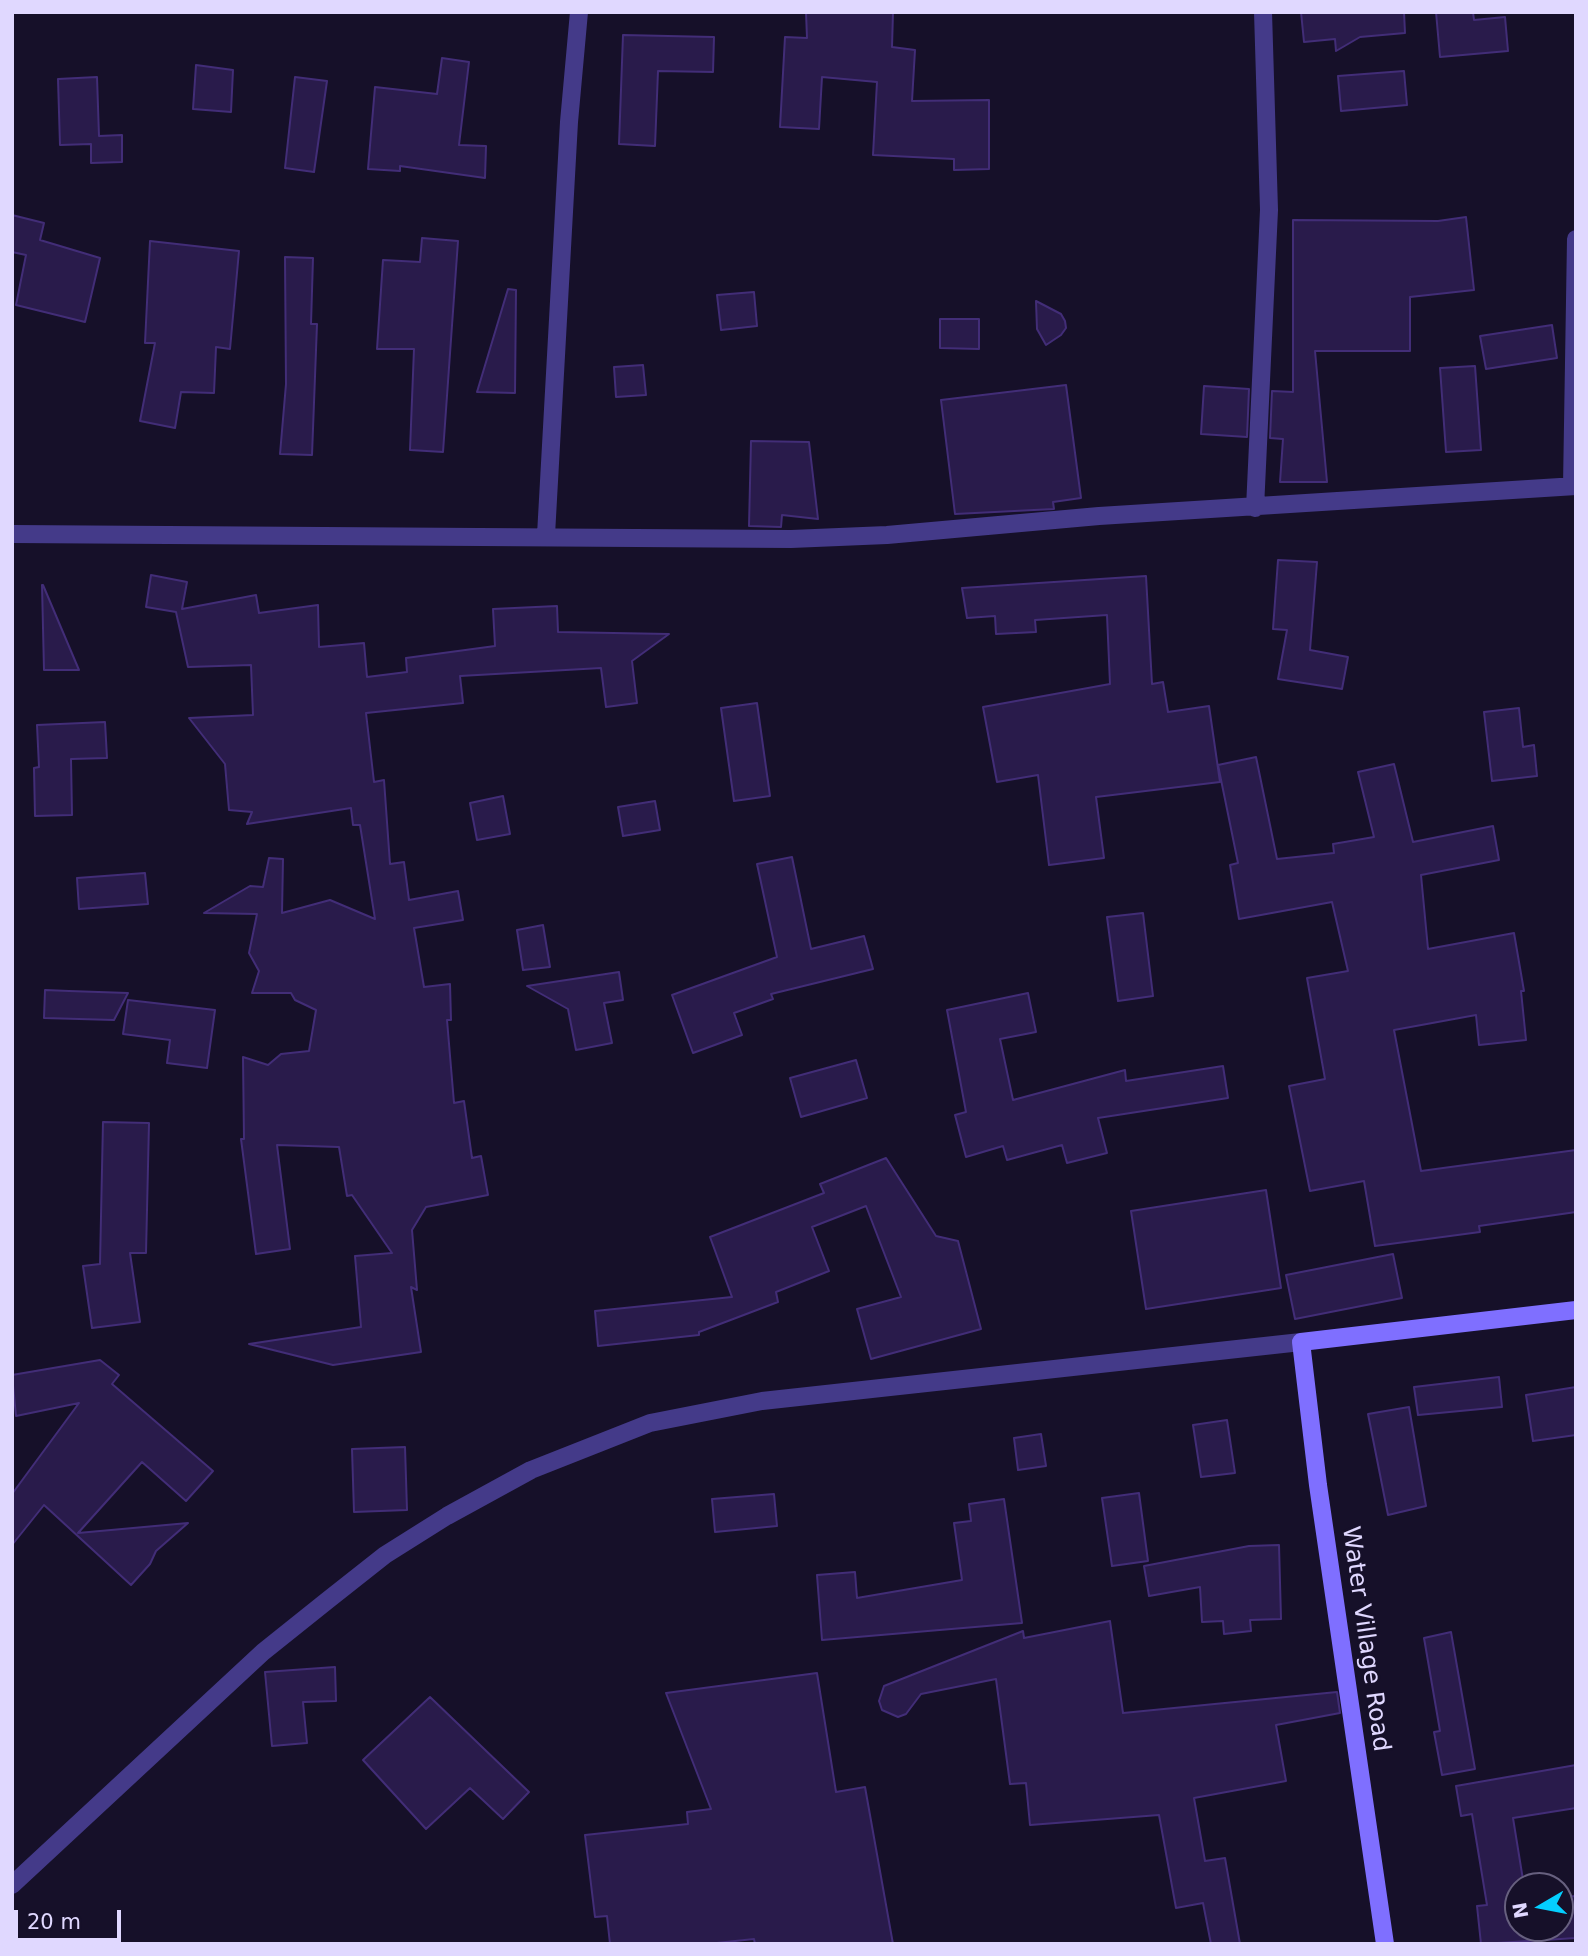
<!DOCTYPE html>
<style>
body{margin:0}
#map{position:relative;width:1588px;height:1956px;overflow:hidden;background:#161029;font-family:"DejaVu Sans",sans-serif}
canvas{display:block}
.frame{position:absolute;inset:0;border:14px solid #e0d8ff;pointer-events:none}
.north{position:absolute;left:1504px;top:1872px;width:70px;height:70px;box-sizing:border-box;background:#161029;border:2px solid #67607f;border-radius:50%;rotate:260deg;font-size:19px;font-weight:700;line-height:28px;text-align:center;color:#e0d8ff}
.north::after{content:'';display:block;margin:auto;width:24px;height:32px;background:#04cfff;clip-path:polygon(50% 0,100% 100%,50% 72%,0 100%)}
.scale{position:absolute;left:14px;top:1910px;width:107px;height:32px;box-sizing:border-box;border:4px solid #e0d8ff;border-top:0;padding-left:9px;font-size:21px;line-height:24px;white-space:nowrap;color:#e0d8ff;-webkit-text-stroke:5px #161029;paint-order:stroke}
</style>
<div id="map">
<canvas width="1588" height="1956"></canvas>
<div class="frame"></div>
<div class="north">N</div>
<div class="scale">20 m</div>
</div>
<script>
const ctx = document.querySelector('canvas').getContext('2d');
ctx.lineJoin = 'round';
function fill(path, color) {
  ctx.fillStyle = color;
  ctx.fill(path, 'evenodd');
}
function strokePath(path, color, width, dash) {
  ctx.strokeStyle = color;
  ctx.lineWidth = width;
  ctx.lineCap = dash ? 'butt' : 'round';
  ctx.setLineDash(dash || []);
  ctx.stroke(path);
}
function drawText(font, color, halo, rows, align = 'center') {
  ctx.font = font + ' "DejaVu Sans",sans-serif';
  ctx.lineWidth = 5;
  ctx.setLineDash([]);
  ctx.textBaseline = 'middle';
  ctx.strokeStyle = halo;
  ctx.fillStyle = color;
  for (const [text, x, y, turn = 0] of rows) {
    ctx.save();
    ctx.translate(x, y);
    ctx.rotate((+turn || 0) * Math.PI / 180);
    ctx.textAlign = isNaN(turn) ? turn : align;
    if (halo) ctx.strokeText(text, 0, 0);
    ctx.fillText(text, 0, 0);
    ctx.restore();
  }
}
const building = new Path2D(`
 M806,12H893L892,47L915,50L912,101L989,100V169L954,170V159L873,155L877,82L822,77L819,129L780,127L785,37L807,38Z
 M1301,12H1404L1405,33L1360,37L1336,51L1335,39L1304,42Z
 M1436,12H1473L1474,20L1505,17L1508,51L1440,57Z
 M623,35L714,37L713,72L658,71L655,146L619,144Z
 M442,58L469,62L459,145L486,146L485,178L400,166V171L368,169L375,87L437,94Z
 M196,65L233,70L231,112L193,109Z
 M1404,71L1407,105L1341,111L1338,76Z
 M97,77L99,136L122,135V162L91,163V144L60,145L58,79Z
 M295,77L327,81L314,172L285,168Z
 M12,215L44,223L40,240L100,258L85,322L16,305L26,255L12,252Z
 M1466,217L1474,290L1410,297V351H1315L1327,482H1280L1283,439L1270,438L1272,391L1293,392V220L1438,221Z
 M422,238L458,241L443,452L410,450L414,349H377L383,260L420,262Z
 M150,241L239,251L230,349L216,347L214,393L181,392L175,428L140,421L155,343H145Z
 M285,257L313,258L311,324H317L312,455L280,454L286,384Z
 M508,289L516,290L515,393L477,392Z
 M754,292L757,326L721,330L717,295Z
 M1036,301L1061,314L1065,321L1066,328L1061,335L1046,345L1037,329Z
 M940,319H979V349L940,348Z
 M1552,325L1557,358L1486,369L1480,336Z
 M643,365L646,395L616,397L614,367Z
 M1475,366L1481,450L1446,452L1440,368Z
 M1066,385L1081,498L1053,502L1054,509L955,514L941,400Z
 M1204,386L1249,389L1247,437L1201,434Z
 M751,441L809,442L818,519L782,515L781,527L749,526Z
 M1278,560L1317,562L1310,650L1348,657L1342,689L1278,679L1287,630L1273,629Z
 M151,575L187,582L182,609L256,595L259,613L318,605L319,647L364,643L367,677L407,672L406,658L495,646L493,609L557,606L558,632L669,634L632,661L637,703L606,707L601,668L460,676L463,703L366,713L374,782L384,780L390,864L404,862L409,900L458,891L463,920L414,928L424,987L450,984L451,1020H447L454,1103L464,1101L472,1158L481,1156L488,1195L426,1207L412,1230L417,1290L411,1287L421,1352L333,1365L249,1344L361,1327L355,1256L392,1253L352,1195L347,1196L339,1147L277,1145L290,1249L256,1254L241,1139H244L243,1057L268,1065L281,1054L309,1051L316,1010L295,1000L291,993H252L259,971L249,953L257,914L204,913L250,886L263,887L269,858L283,859L282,913L330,900L375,919L360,825H353L351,808L247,824L252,812L229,810L225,764L189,718L253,715L251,665L188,667L176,612L146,607Z
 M1146,576L1152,684L1163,682L1168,712L1209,706L1220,782L1096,797L1104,858L1049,865L1038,775L997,782L983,707L1110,684L1107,615L1035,620L1036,632L996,634L995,616L967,618L962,588Z
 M42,585H43L79,670H44Z
 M757,703L770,796L734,801L721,708Z
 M1519,708L1523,747L1534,745L1537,776L1492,781L1484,712Z
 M105,722L107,758L71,759L72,815L35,816L34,768L39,767L37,725Z
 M1256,757L1277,859L1334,853L1333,844L1374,837L1358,772L1394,764L1413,842L1493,826L1499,860L1421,875L1428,949L1514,933L1524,991H1521L1526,1040L1479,1045L1476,1015L1394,1030L1421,1171L1576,1150V1212L1479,1226L1480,1232L1375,1246L1364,1181L1310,1191L1289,1086L1325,1079L1307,978L1348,971L1332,902L1239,919L1230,865L1238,863L1218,765Z
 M503,796L510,834L477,840L470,803Z
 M655,801L660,830L623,836L618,807Z
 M792,857L811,949L864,936L873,969L771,994L773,999L734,1013L742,1035L693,1053L672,995L777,957L757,864Z
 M145,873L148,904L79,909L77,878Z
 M1143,913L1153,996L1118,1001L1107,917Z
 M543,925L550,967L523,970L517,930Z
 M619,972L623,1000L604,1003L612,1043L576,1050L568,1009L527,986Z
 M45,990L69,991L128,993L114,1020L44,1018Z
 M1028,993L1036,1032L1000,1039L1013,1100L1125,1070L1126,1081L1223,1066L1228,1098L1098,1118L1107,1153L1067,1163L1062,1145L1007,1160L1003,1146L966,1157L955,1115L966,1112L947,1010Z
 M128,1000L215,1010L207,1068L167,1063L170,1040L123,1034Z
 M856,1060L867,1098L801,1117L790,1078Z
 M103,1122L149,1123L146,1253H130L140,1322L92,1328L83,1266L100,1264Z
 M886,1158L936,1236L958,1241L981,1329L871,1359L857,1309L901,1297L866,1206L812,1227L829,1271L776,1292L778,1302L699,1332V1335L598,1346L595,1311L732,1297L710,1237L824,1193L820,1184Z
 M1266,1190L1281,1288L1146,1309L1131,1211Z
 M1393,1254L1402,1298L1295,1319L1286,1275Z
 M100,1360L119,1375L112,1384L213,1471L186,1501L142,1462L78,1533L188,1523L156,1551L150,1564L131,1585L44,1505L12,1545V1494L79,1403L16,1416L12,1375Z
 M1499,1377L1502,1407L1418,1415L1414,1387Z
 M1576,1387V1435L1533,1441L1526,1395Z
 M1409,1407L1426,1506L1388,1515L1368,1414Z
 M1227,1420L1235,1473L1201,1477L1193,1425Z
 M1041,1434L1046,1466L1018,1470L1014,1438Z
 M405,1447L407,1510L354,1512L352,1449Z
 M1139,1493L1148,1561L1112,1566L1102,1498Z
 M774,1494L777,1526L715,1532L712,1499Z
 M1004,1499L1022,1623L822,1640L817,1575L855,1572L857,1598L962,1580L954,1523L971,1521L969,1504Z
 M1279,1545L1281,1619L1250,1620L1251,1631L1224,1634L1223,1621L1202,1622L1200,1587L1149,1596L1144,1566L1249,1546Z
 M1110,1621L1123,1713L1337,1692L1340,1713L1276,1725L1286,1781L1194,1798L1205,1861L1225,1858L1240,1944H1211L1203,1903L1176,1908L1159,1815L1030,1825L1026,1783L1010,1784L996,1679L921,1694L906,1714L898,1717L882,1710L879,1701L884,1686L1023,1631L1024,1638Z
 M1451,1632L1475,1769L1442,1775L1434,1732L1440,1731L1424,1638Z
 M335,1667L336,1701L303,1702L307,1743L272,1746L265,1672Z
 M817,1673L836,1792L865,1787L893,1944H755L754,1939L707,1944H610L607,1916L595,1917L585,1835L688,1824L687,1812L711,1809L666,1693Z
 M430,1697L529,1792L503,1819L470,1788L426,1829L363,1760Z
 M1576,1765V1808L1513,1818L1524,1886H1518V1928H1560V1897L1576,1896V1938L1481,1944L1477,1906L1487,1905L1472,1814L1461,1816L1456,1786Z`);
const street = new Path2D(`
 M1572,486L1576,239
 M1255,508L1269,210L1263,12
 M12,534L791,539L887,535L1099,516L1576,486
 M546,535L569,122L579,12
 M12,1885L263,1652L328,1600L385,1555L447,1516L531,1470L650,1423L762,1401L1301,1342`);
const secondary = new Path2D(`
 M1385,1944L1318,1485L1301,1342L1576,1310`);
const streetNames = [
 ["Water Village Road",1365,1639,82]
];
fill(building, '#291b4b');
strokePath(building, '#422d77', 2);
strokePath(street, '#443a89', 18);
strokePath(secondary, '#7f6fff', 18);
drawText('24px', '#e0d8ff', '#161029', streetNames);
</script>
